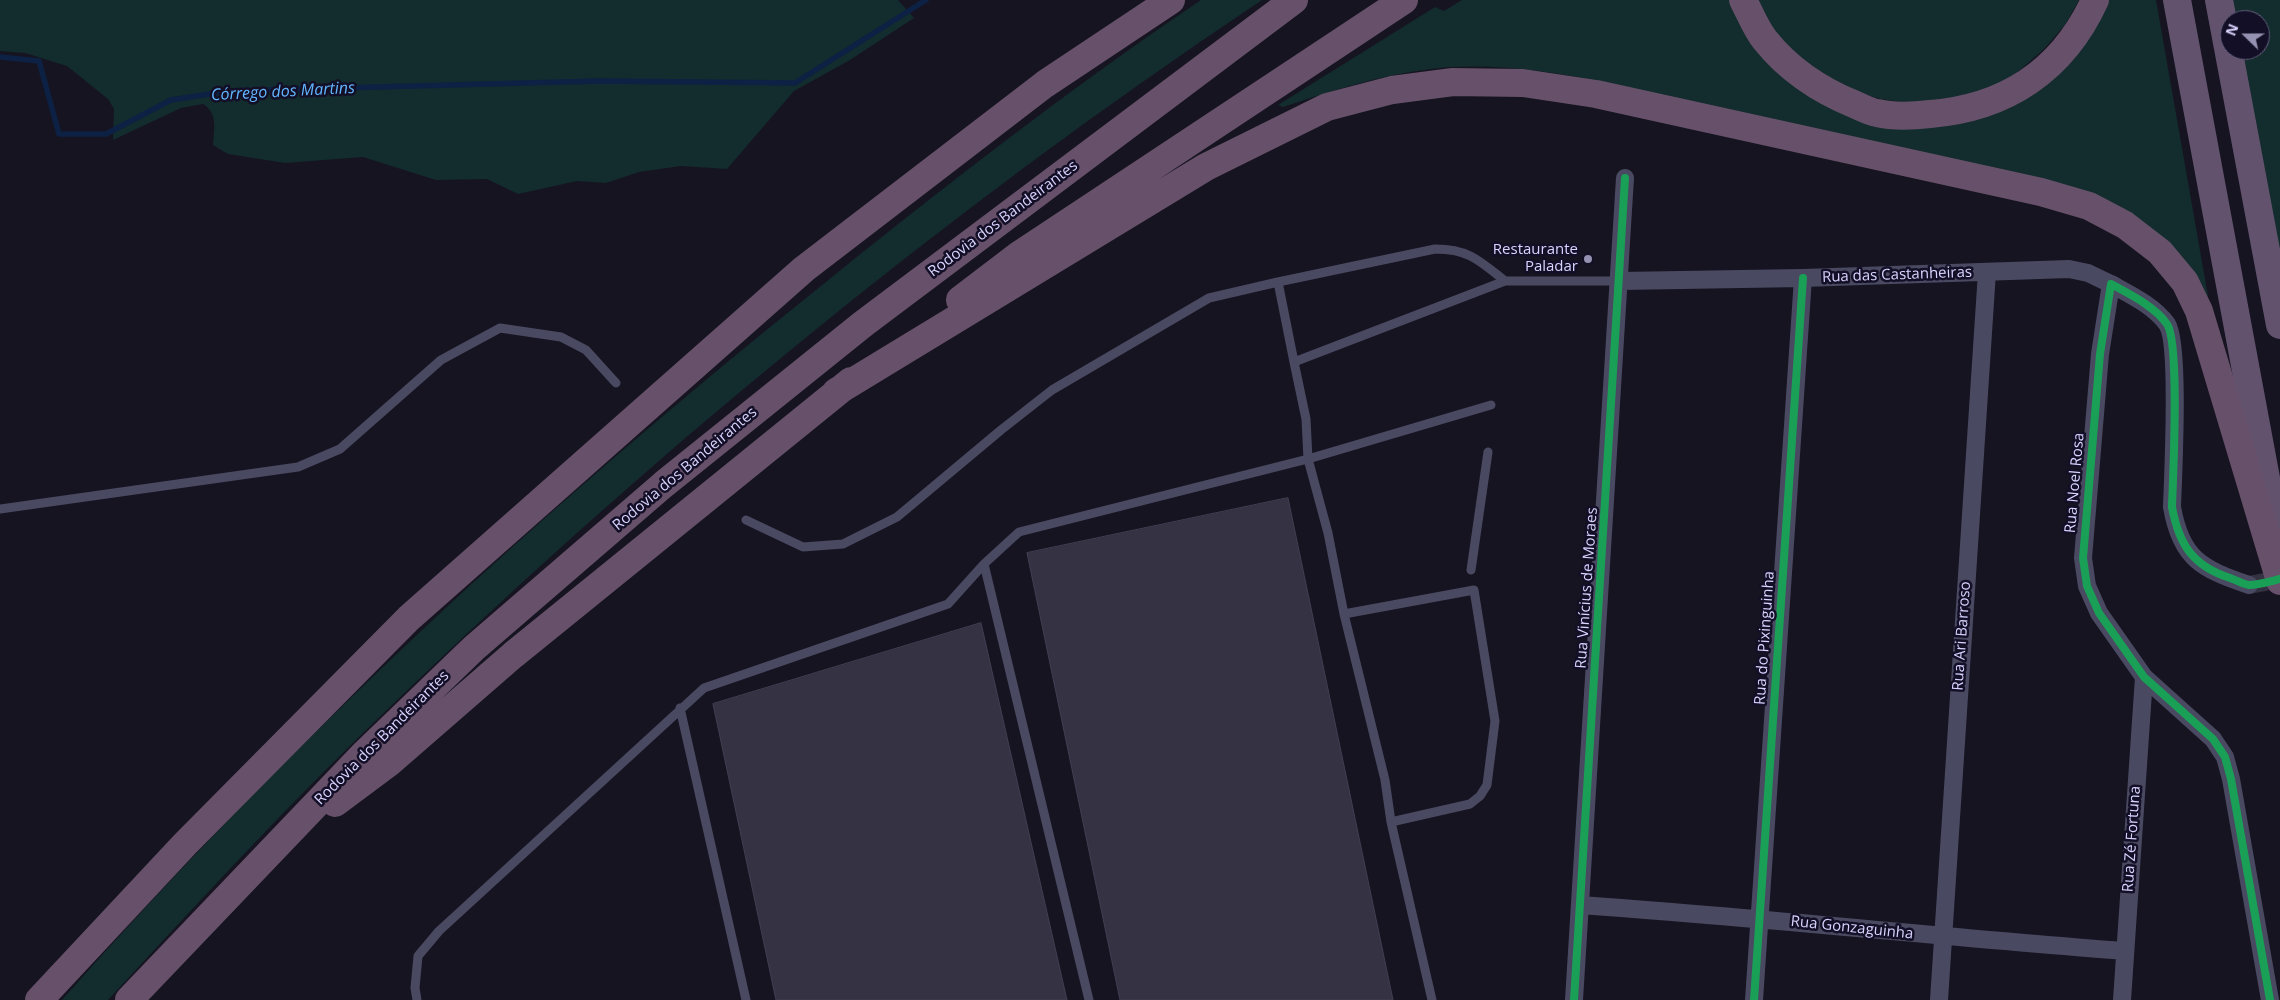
<!DOCTYPE html>
<meta charset="utf-8">
<style>
body{margin:0}
#map{position:relative;width:2280px;height:1000px;overflow:hidden;background:#161421;font-family:"Open Sans",sans-serif}
canvas{display:block}
.north{position:absolute;left:2220px;top:10px;width:50px;height:50px;box-sizing:border-box;background:#130f26;border:1px solid #625e7d;border-radius:50%;rotate:292deg;font-size:14px;font-weight:700;line-height:20px;text-align:center;color:#d9d4ff}
.north::after{content:'';display:block;margin:auto;width:18px;height:22px;background:#9591b1;clip-path:polygon(50% 0,100% 100%,50% 72%,0 100%)}
</style>
<div id="map">
<canvas width="2280" height="1000"></canvas>
<div class="north">N</div>
</div>
<script>
const ctx = document.querySelector('canvas').getContext('2d');
ctx.lineJoin = 'round';
function fill(path, color) {
  ctx.fillStyle = color;
  ctx.fill(path, 'evenodd');
}
function strokePath(path, color, width, dash) {
  ctx.strokeStyle = color;
  ctx.lineWidth = width;
  ctx.lineCap = dash ? 'butt' : 'round';
  ctx.setLineDash(dash || []);
  ctx.stroke(path);
}
function drawText(font, color, halo, rows, align = 'center') {
  ctx.font = font + ' "Open Sans",sans-serif';
  ctx.lineWidth = 5;
  ctx.setLineDash([]);
  ctx.textBaseline = 'middle';
  ctx.strokeStyle = halo;
  ctx.fillStyle = color;
  for (const [text, x, y, turn = 0] of rows) {
    ctx.save();
    ctx.translate(x, y);
    ctx.rotate((+turn || 0) * Math.PI / 180);
    ctx.textAlign = isNaN(turn) ? turn : align;
    if (halo) ctx.strokeText(text, 0, 0);
    ctx.fillText(text, 0, 0);
    ctx.restore();
  }
}
const green = new Path2D(`
 M0,0H898L914,18L850,60L794,91L727,169L681,166L639,172L606,183L577,181L518,194L487,179L436,180L363,157L285,163L228,154L213,145C214,129 218,113 203,104L181,108L113,140L114,109L108,99L67,66L25,53L0,51Z
 M1201,0H1262C940,215 640,463 363,733C275,819 191,910 108,1000H62C289,742 543,509 811,294C937,192 1066,91 1201,0Z
 M1462,0H1733L1789,81L1968,120L2106,0H2156L2208,296L2204,300L2150,232L1587,79C1535,69 1483,63 1431,69C1380,75 1331,91 1283,107L1278,105L1435,7L1444,11Z
 M1754,0H2079L2065,25L2044,49L2013,76L1979,94L1908,103L1880,99L1848,90L1803,60L1774,33Z
 M2227,0H2280V286L2237,50H2260V20H2231Z`);
const stream = new Path2D(`
 M0,57L39,61L59,134H106L171,100L229,91L599,81L795,83L926,0`);
const building = new Path2D(`
 M1288,498L1393,1000H1120L1027,553Z
 M981,623L1067,1000H776L713,704Z`);
const minorTunnel = new Path2D(`
 M2249,585L2280,579`);
const service = new Path2D(`
 M1278,282L1435,249C1469,249 1480,261 1505,281
 M0,509L298,467L340,449L441,360L500,328L561,337L586,350L616,383
 M746,520L803,547L843,544L897,517L1001,430L1052,390L1209,298L1278,282L1294,362
 M984,564L1089,1000
 M1471,570L1488,452
 M1344,614L1474,590L1495,721L1487,785L1480,796L1470,804L1391,822
 M680,708L746,1000
 M417,1000L415,988L418,956L439,931L704,688L948,604L984,564L1019,532L1308,459L1491,405
 M1432,1000L1391,822L1385,780L1344,614L1328,533L1308,459L1306,419L1294,362L1505,281H1620`);
const minor = new Path2D(`
 M1620,281L1803,278L2069,269L2088,273L2111,284
 M2249,585C2202,569 2181,559 2172,507C2173,476 2180,343 2167,324C2154,306 2131,295 2111,284L2100,354L2083,558L2087,586L2099,613L2144,677L2213,739L2225,757L2231,779L2270,1000
 M1581,905C1762,918 1943,937 2124,951
 M1574,1000L1625,178
 M1754,1000L1803,278
 M1939,1000L1987,272
 M2122,1000L2144,677`);
const trunk = new Path2D(`
 M2177,0L2276,532
 M2219,0L2280,325`);
const motorway = new Path2D(`
 M1743,0C1750,13 1756,29 1765,40C1789,70 1821,91 1856,105C1863,108 1870,112 1877,113C1894,117 1913,116 1930,114C2006,108 2063,70 2095,0
 M960,300L1019,255L1404,0
 M836,392L1206,167L1327,107L1392,90L1453,82L1523,83L1596,94L2041,192L2089,206L2125,225L2160,252L2185,282L2199,311L2280,581
 M335,803L390,762L513,655L851,381
 M39,1000L185,844L409,618L804,269L1045,84L1171,0
 M129,1000L365,753L474,648L664,484L863,324L1294,0`);
const cycleway = new Path2D(`
 M1574,1000L1625,178
 M1754,1000L1803,278
 M2270,1000L2231,779L2225,757L2213,739L2144,677L2099,613L2087,586L2083,558L2100,354L2111,284C2131,295 2154,306 2167,324C2180,343 2173,476 2172,507C2179,545 2193,566 2230,578C2236,580 2243,584 2249,585C2258,585 2271,581 2280,579`);
const markers = [
 [1588,259,5,"#9591b1"]
];
const streetNames = [
 ["Rodovia dos Bandeirantes",1003,219,-37],
 ["Rua das Castanheiras",1897,275,-2],
 ["Rodovia dos Bandeirantes",685,469,-40],
 ["Rua Noel Rosa",2075,483,-85],
 ["Rua Vinícius de Moraes",1587,588,-86],
 ["Rua Ari Barroso",1962,636,-86],
 ["Rua do Pixinguinha",1765,638,-86],
 ["Rodovia dos Bandeirantes",382,738,-45],
 ["Rua Zé Fortuna",2132,839,-86],
 ["Rua Gonzaguinha",1852,928,6]
];
const poiNames = [
 ["Restaurante",1578,250],
 ["Paladar",1578,267]
];
const waterNames = [
 ["Córrego dos Martins",283,92,-3]
];
fill(green, '#132c2d');
strokePath(stream, '#0d2144', 5.5);
fill(building, '#343243');
strokePath(building, '#433f54', 1);
strokePath(minorTunnel, '#333142', 18, [18, 9]);
strokePath(service, '#4a4962', 9);
strokePath(minor, '#4a4962', 18);
strokePath(trunk, '#62526e', 28);
strokePath(motorway, '#67516a', 28);
strokePath(cycleway, '#1a9f57', 8);
for (const [x, y, r, color] of markers) {
  const dot = new Path2D();
  dot.arc(x, y, r, 0, 2 * Math.PI);
  ctx.fillStyle = color;
  ctx.fill(dot);
  strokePath(dot, '#130f26', 2);
}
drawText('15px', '#d9d4ff', '#130f26', streetNames);
drawText('15px', '#d9d4ff', '#130f26', poiNames, 'right');
drawText('italic 16px', '#62b6ff', '#130f26', waterNames);
</script>
